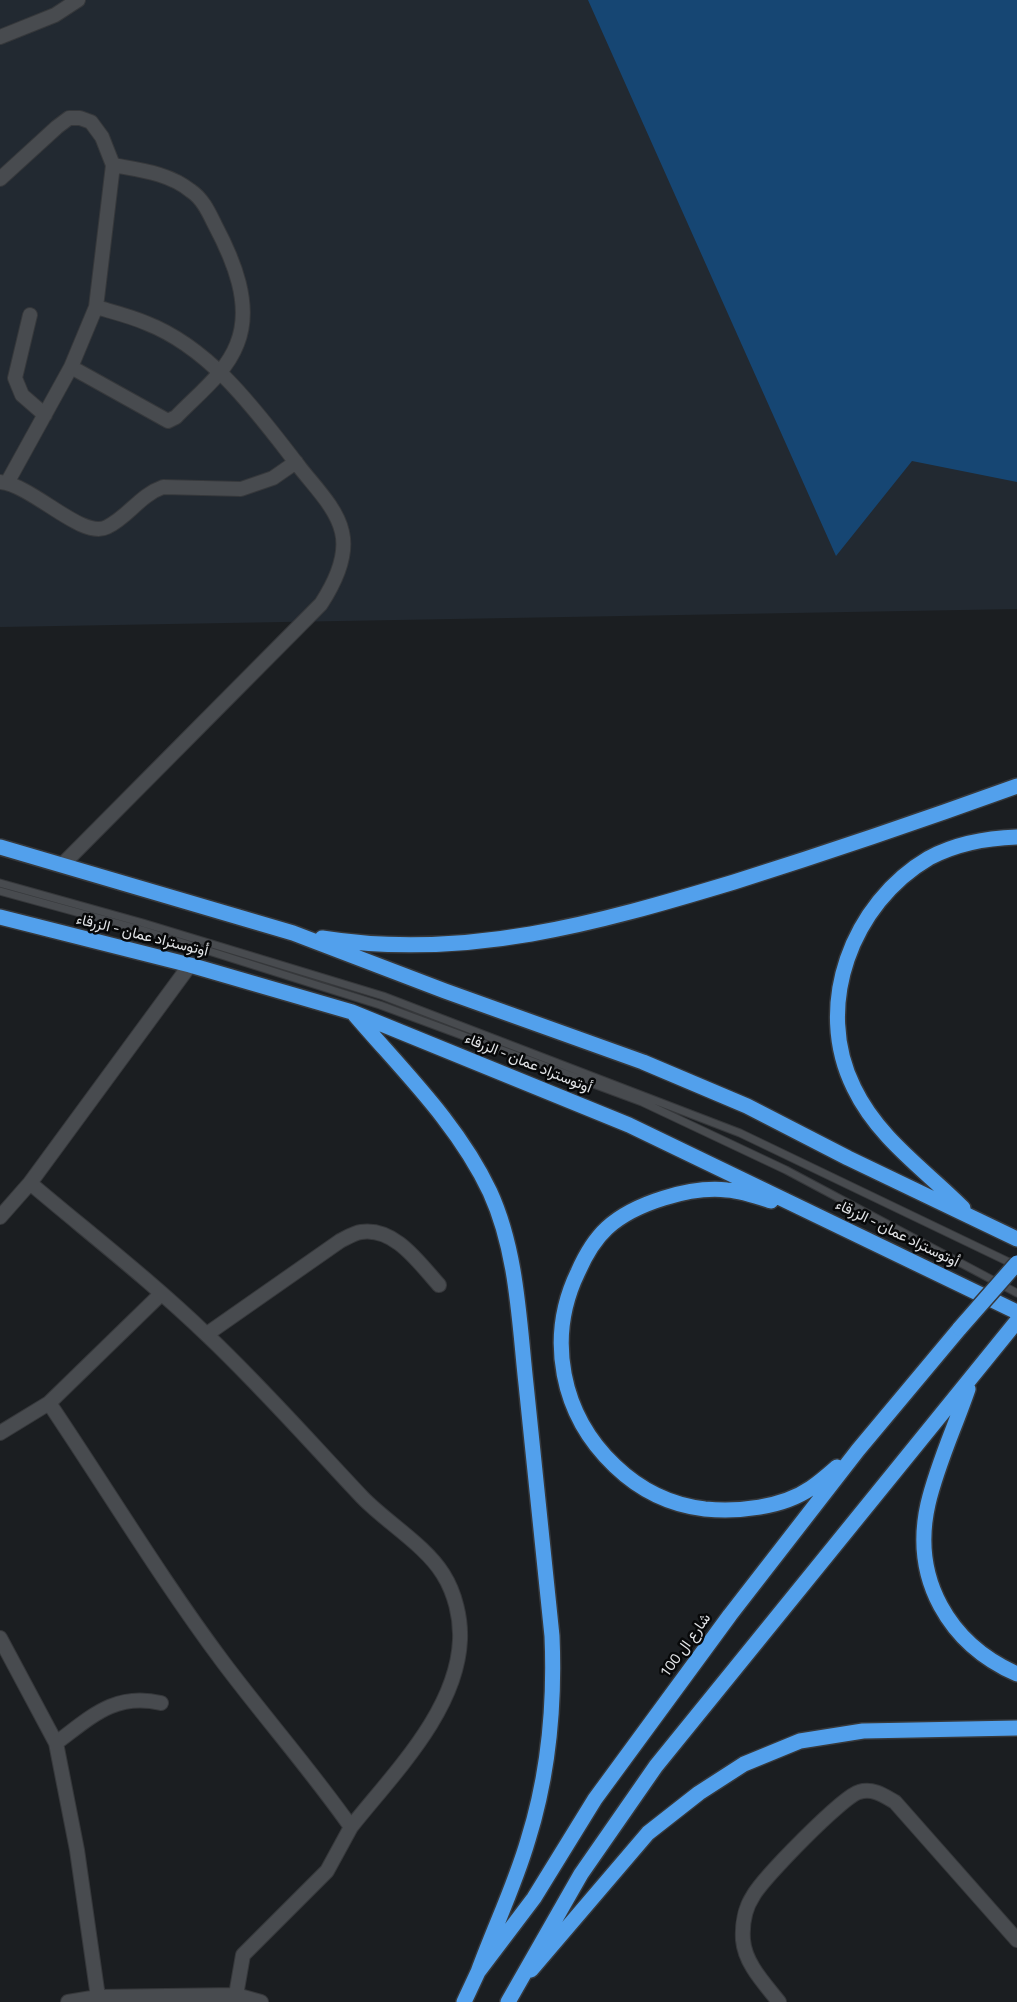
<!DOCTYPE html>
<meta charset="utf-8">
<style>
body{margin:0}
canvas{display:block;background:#1b1e21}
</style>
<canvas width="1017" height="2002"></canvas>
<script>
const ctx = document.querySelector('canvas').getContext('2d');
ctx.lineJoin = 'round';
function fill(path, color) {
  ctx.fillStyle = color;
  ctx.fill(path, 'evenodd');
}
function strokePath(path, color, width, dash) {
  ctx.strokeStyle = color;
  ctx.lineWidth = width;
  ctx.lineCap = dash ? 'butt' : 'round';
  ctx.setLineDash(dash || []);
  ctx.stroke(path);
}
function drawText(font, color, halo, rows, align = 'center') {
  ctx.font = font + ' "Titillium Web",Vazirmatn,sans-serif';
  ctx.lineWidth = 5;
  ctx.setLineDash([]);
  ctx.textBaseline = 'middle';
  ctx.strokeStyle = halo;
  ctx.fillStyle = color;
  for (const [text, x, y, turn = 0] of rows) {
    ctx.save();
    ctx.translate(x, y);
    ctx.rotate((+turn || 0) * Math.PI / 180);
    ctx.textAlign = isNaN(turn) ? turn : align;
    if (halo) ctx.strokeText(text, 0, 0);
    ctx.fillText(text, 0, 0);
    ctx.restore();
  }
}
const built = new Path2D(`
 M0,0H1017V609L0,627Z`);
const green = new Path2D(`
 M588,0H1017V482L912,461L836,556Z`);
const lane = new Path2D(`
 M0,883L143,923L383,996L740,1133L1015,1265
 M0,891L142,930L380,1005L642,1102L786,1170L1017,1293`);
const street = new Path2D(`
 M0,37L55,15L78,0
 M0,179L57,127L69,118H80L91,122L102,137L113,165L96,307L71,367L7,483
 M30,315L15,378L22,395L45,415
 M71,367L168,421L176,417C197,395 226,373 237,344C253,305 233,259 215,225C209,213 203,199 191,191C169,173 140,170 113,165
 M0,482C33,485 82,540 107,527C128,517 140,495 163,487L241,489L273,478L296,462
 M63,864L321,604C334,584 348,557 342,532C337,509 316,488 301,469C259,415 213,349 146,323C130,316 113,312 96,307
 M30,1183C89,1233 151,1281 207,1335C261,1386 311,1443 362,1497C386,1522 425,1545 443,1574C455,1593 461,1618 460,1640C457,1711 393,1774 351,1827
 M0,1217L30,1183L190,965
 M207,1334L340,1241C346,1238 354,1233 361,1232C395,1227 419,1263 439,1285
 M49,1403C107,1489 161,1579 223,1662C265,1718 311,1770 351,1827L327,1871L243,1955L236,1995
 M0,1433L49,1403L161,1294
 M0,1638L56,1743L77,1850L98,1997
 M56,1743C91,1717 115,1692 161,1703
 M68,2002L98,1997L236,1995L261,2002
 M779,2002C765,1984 745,1964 743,1940C742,1925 745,1908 753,1896C763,1878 843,1796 859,1792C873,1788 883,1795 895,1802L1017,1940`);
const highway = new Path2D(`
 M0,847L293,933L445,991L643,1062L747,1106L848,1158L1017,1239
 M0,917L190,965L352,1012L629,1125L1017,1312
 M322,938C466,961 598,923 734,882C829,852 923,820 1017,786
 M355,1015C403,1071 458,1124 490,1192C517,1251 519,1320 526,1384C534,1468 543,1552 552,1636C555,1706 549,1773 528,1840C515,1885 494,1928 478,1972
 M771,1201C756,1196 742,1191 727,1190C691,1186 634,1203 607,1228C594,1240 585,1256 578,1272C546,1338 561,1415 615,1466C640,1490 670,1505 705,1509C738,1512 782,1508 811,1488C820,1482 829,1474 837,1467
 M963,1208C924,1169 878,1138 854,1088C813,1006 852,903 929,858C957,843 986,838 1017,837
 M968,1389C955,1427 937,1465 928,1504C911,1579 949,1644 1017,1674
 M531,1970L648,1833L699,1793L744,1764L800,1741L863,1731L1017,1728
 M464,2002L478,1972L534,1898L595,1799L730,1615L858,1450L960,1328
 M508,2002L581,1874L656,1766L1017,1321`);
const highwayBridge = new Path2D(`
 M960,1328L1017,1263`);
const streetNames = [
 ["أوتوستراد عمان - الزرقاء",142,936,14],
 ["أوتوستراد عمان - الزرقاء",528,1064,22],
 ["أوتوستراد عمان - الزرقاء",897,1234,26],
 ["شارع ال 100",686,1646,-54]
];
fill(built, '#222931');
fill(green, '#164673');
strokePath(lane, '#36383b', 9);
strokePath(street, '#36383b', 16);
strokePath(highway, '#36383b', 18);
strokePath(lane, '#484b4f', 7);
strokePath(street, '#484b4f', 14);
strokePath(highway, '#52a0ec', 15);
strokePath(highwayBridge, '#36383b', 18, []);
strokePath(highwayBridge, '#52a0ec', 15);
drawText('15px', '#e2e4e7', '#070809', streetNames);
</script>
